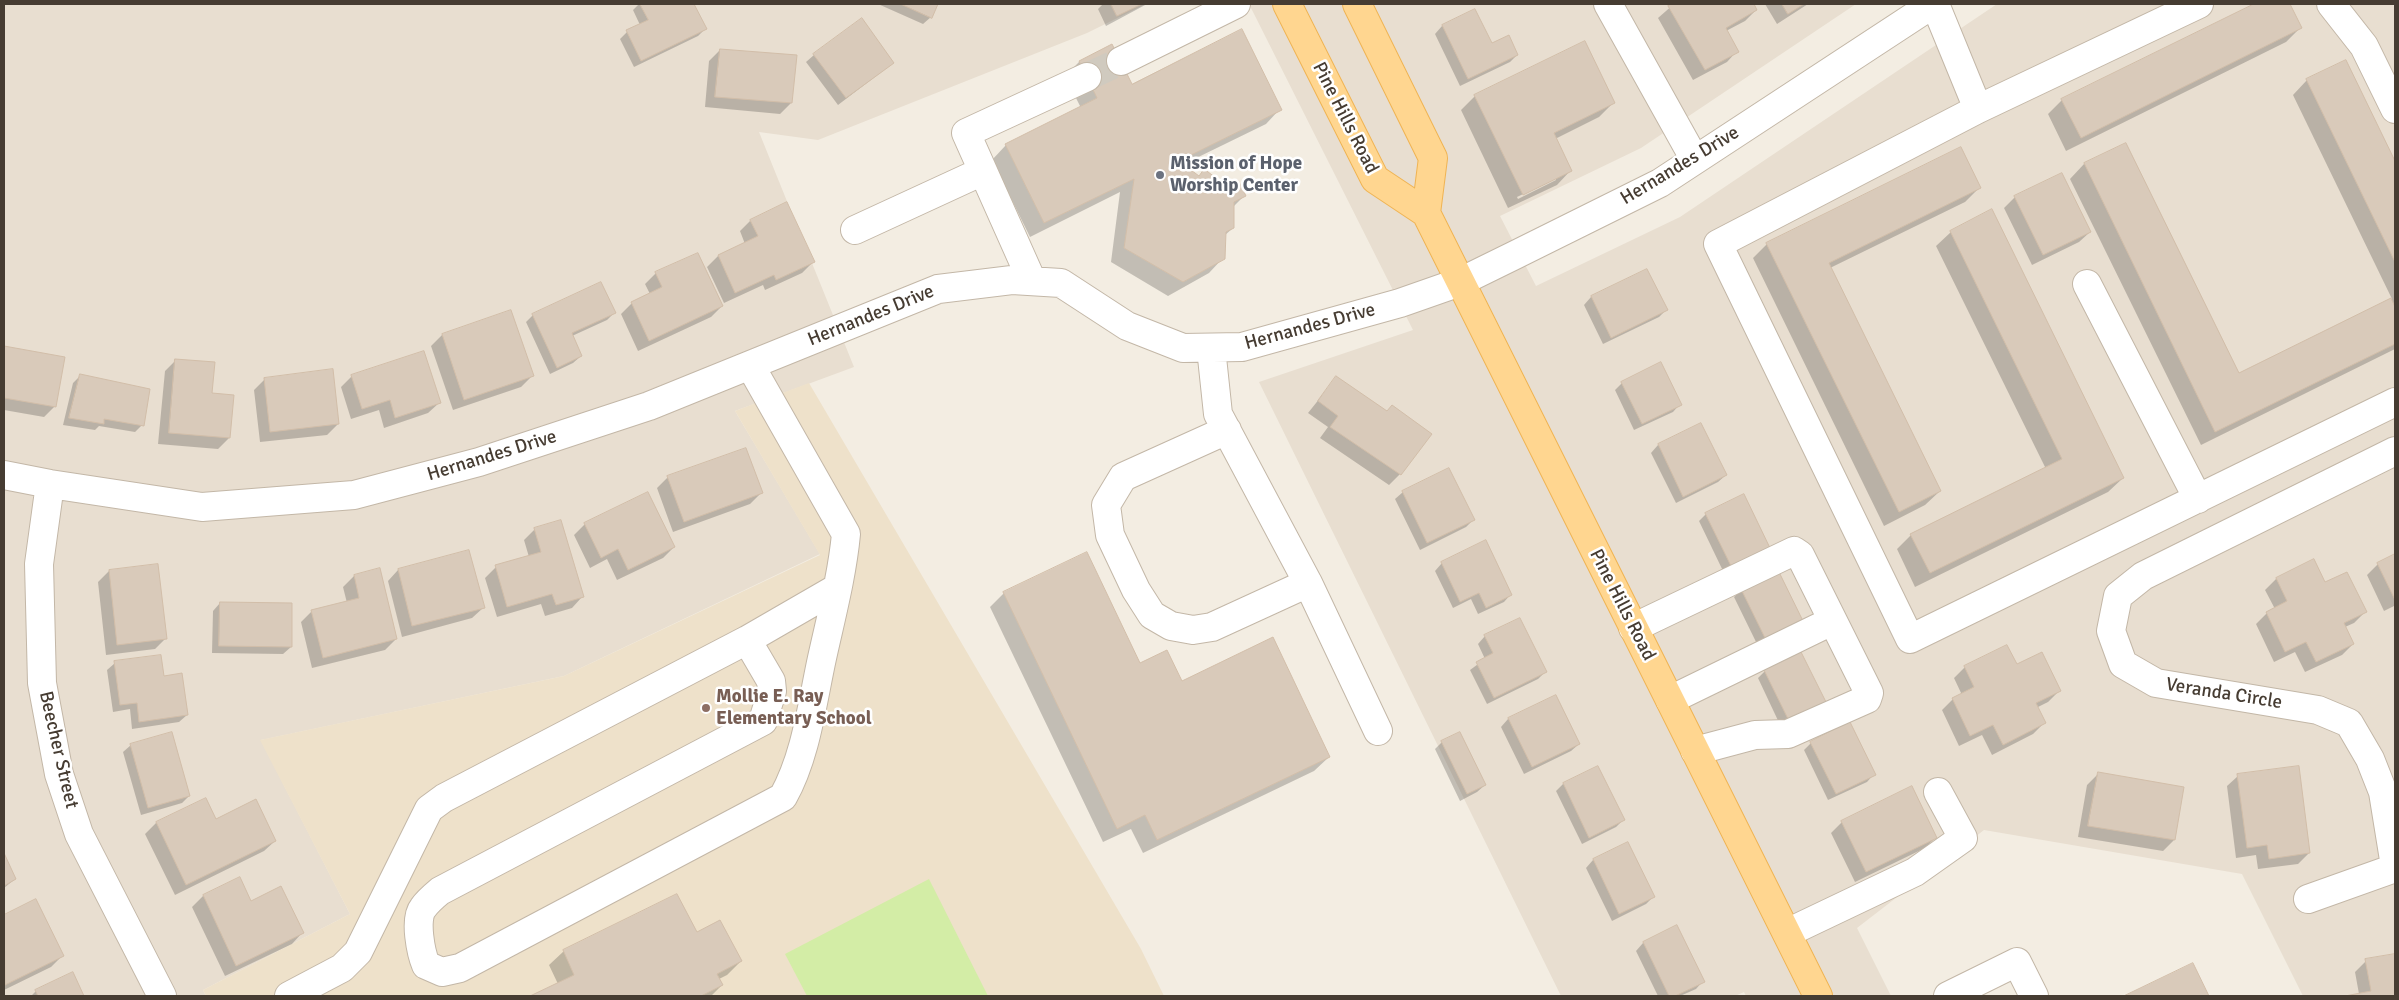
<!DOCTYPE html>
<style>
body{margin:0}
#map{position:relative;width:2399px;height:1000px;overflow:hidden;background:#f3ede2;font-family:Signika,sans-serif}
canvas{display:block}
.frame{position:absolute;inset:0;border:5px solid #463c32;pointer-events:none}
</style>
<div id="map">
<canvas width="2399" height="1000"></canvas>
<div class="frame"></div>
</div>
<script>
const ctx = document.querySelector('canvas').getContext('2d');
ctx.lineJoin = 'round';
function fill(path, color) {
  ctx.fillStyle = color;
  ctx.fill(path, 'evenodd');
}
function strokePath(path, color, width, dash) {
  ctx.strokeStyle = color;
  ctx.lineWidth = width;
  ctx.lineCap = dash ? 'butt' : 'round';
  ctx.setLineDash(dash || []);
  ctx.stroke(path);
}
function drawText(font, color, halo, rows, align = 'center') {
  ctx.font = font + ' Signika,sans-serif';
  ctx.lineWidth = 5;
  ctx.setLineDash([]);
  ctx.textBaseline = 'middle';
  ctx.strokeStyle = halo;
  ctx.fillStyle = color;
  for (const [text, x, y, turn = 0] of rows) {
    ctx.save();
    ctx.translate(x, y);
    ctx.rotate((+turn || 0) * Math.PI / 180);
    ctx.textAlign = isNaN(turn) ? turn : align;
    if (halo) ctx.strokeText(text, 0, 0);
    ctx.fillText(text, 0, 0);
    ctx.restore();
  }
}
const residential = new Path2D(`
 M4,4H1146L1087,33L818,140L759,132L854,367L735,411L820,554L564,676L261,740L350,914L203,990L206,996H4Z
 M1249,4H1856L1641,148L1500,216L1536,286L1680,217L1997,4H2393L2395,9V996H2303L2242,874L1984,830L1857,928L1891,996H1746L1744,992L1735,996H1561L1259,382L1413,330Z`);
const education = new Path2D(`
 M809,383L1141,949L1164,996H206L203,990L350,914L260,740L564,676L820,555L735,411Z`);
const green = new Path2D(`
 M929,879L988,996H807L785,954Z`);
const shadow = new Path2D(`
 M639,4H693L705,29L698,36L634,67L620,39L627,32L640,25L633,10Z
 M878,4H937L931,17L923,24Z
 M1103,4H1147L1106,26L1098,9Z
 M1674,4H1752L1756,10L1745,21L1726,31L1737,51L1727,62L1693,80L1658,18Z
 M1765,4H1808L1777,24Z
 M2256,4H2289L2300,28L2286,42L2066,151L2048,114L2062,100Z
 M1475,11L1491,45L1517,55L1510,62L1460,86L1435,34L1442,26Z
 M1112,46L1132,85L1280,109L1266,124L1182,165L1198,177L1204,171L1227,188L1244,196L1233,207V228L1224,236L1223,258L1209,273L1168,296L1111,262L1120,192L1030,237L992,160L1006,145L1081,108L1065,76L1079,62Z
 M720,50L791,103L780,114L705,107L709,61Z
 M814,55L893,63L838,105L806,62Z
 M2345,62L2395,164V349L2201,445L2070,179L2084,164L2126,144L2239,374L2392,299L2293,95L2307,80Z
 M1475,96L1613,103L1599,117L1555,139L1571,170L1557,185L1508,208L1461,110ZM1556,178V180L1518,199L1517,197Z
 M1979,188L1965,202L1830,268L1940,491L1925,505L1884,526L1753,258L1767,244Z
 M2015,197L2090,232L2079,242L2032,265L2004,208Z
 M750,221L813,262L802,273L765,290L763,285L724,303L707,267L718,256L745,244L740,231Z
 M1951,232L2123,478L2108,492L1915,587L1897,549L1911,535L2046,469L1936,246Z
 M1647,270L1666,310L1659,317L1603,344L1584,305L1591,297Z
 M656,273L722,306L711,317L638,351L621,314L632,303L650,294L645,284Z
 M510,312L532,376L521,387L453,410L431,346L442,335Z
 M614,313L607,320L572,336L581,356L573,363L550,374L526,322L533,315Z
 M4,348L64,358L55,406L44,417L4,410Z
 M176,360L211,394L229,438L218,449L158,444L165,371Z
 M80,376L142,425L135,432L99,426L95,430L63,425L73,383Z
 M352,376L439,403L428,413L384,428L379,410L351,419L341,387Z
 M1336,378L1400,474L1389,485L1320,438L1328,427L1308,413Z
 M265,379L338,424L327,435L260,442L254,390Z
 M1622,383L1680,404L1673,412L1634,430L1615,390Z
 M1701,425L1726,475L1718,482L1676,503L1651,453L1658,445Z
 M668,477L761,493L750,504L673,532L657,488Z
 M1403,492L1473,520L1466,527L1420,550L1395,499Z
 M1706,514L1768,547L1724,573L1699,521Z
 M585,524L674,547L663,558L617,580L607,559L590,568L574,535Z
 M535,529L582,597L572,608L545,616L541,604L497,617L485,578L496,567L529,557L524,540Z
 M2395,556V608L2394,606L2384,611L2367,575L2378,564Z
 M2314,561L2324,584L2365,612L2354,623L2345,627L2353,644L2342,655L2305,672L2295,652L2274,662L2256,624L2267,613L2275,609L2265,590L2276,579Z
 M1442,563L1511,594L1504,602L1478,614L1471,599L1453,608L1435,571Z
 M380,570L396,639L385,650L312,668L301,622L312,611L347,603L343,587L354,576Z
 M398,570L483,608L472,618L402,637L388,581Z
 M109,571L166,638L155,649L106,655L98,582Z
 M1741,590L1802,621L1758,646L1734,597Z
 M1004,593L1139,665L1181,683L1329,757L1314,771L1143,853L1131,829L1103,842L990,607Z
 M220,603L291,647L283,654L212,653L213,611Z
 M1485,636L1545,672L1538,679L1487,704L1470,670L1485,659L1478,644Z
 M115,663L163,677L187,715L179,722L132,729L130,709L113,712L107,670Z
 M2016,666L2059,691L2048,702L2036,708L2044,723L2033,734L1992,755L1982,735L1959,746L1942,710L1953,699L1962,695L1954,678L1965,667Z
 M1765,671L1825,704L1782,729L1758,678Z
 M1556,696L1579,744L1571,751L1524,774L1501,727L1508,719Z
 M1442,742L1485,785L1477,792L1460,801L1435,749Z
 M1811,743L1874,774L1867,782L1828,800L1804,750Z
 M131,745L189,796L182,803L141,815L123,752Z
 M1598,767L1623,820L1616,827L1582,844L1556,791L1563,784Z
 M2098,774L2183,788L2174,840L2163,851L2078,837L2087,785Z
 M2238,776L2309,853L2298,864L2258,869L2256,855L2236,858L2227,786Z
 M206,799L216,820L275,841L264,851L175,895L145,834L156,823Z
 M1842,822L1936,837L1925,848L1855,882L1831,833Z
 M1627,844L1653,897L1646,904L1612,921L1586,868L1593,860Z
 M4,856L15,879L4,888Z
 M239,879L251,903L302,933L292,944L225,976L192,907L203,896Z
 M35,901L62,956L51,967L4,990V916Z
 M1677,927L1703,981L1696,989L1680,996H1658L1636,951L1643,943Z
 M697,934L741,961L727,975L719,979L722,985L711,996H533L558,984L549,965L564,951Z
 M2395,956V996H2345L2359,994L2355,972L2366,961Z
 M2192,964L2207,996H2127Z
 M72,974L83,996H31L36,991Z`);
const building = new Path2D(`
 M640,4H694L707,29L641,61L626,30L648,20Z
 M901,4H938L932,18Z
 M1111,4H1142L1117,16Z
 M1672,4H1754L1757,10L1726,28L1739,52L1705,70L1668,6Z
 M1782,4H1804L1788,14Z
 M2254,4H2290L2302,28L2081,138L2061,99Z
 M1475,9L1492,43L1509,35L1518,55L1468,79L1442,25Z
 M862,18L894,63L846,98L813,54Z
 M1242,29L1282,110L1179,161L1199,176L1204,169L1227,186L1238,180L1246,196L1234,202V228L1226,232L1225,259L1183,282L1124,248L1134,179L1044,223L1005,144L1097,98L1079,61L1112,44L1132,84Z
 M1585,41L1615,103L1554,133L1572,171L1523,195L1474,95Z
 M720,49L797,55L792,103L715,97Z
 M2346,60L2395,161V262L2306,79Z
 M2126,143L2239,373L2391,298L2395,307V344L2215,432L2084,163Z
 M1961,147L1981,188L1829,263L1941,491L1899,512L1766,243Z
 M2062,173L2091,232L2043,255L2014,196Z
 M787,202L815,262L776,280L774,275L735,293L718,255L758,236L750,220Z
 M1992,209L2124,478L1930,573L1910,534L2062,459L1950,231Z
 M698,253L723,306L649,341L631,302L662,287L655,272Z
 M1647,269L1668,310L1611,338L1591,296Z
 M601,282L616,313L572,333L582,356L557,368L532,314Z
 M511,310L534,376L464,400L442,334Z
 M4,346L65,357L56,407L4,398Z
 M424,351L441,403L395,418L390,400L362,409L351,375Z
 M175,359L215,362L212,393L234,395L230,438L169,433Z
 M1661,362L1682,405L1642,424L1621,382Z
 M333,369L339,424L270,432L264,378Z
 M80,374L150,389L144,426L104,419V424L69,418Z
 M1336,376L1387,411L1392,405L1432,434L1401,475L1330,427L1338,416L1318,401Z
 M1701,423L1727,475L1683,497L1658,444Z
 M746,448L763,493L684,522L667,476Z
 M1449,468L1475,520L1427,543L1402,491Z
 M648,492L675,547L628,570L618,549L601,558L584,523Z
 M1744,494L1770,548L1731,566L1705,513Z
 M561,520L584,597L556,605L552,594L507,607L495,565L541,552L534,528Z
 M1486,540L1512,595L1486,608L1479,593L1460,602L1441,562Z
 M469,550L485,608L412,626L398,569Z
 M1087,552L1140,663L1167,650L1182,681L1273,637L1330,757L1157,840L1145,815L1117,829L1003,592Z
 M2395,554V600L2377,563Z
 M2314,559L2325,582L2347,572L2367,612L2344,623L2354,644L2316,662L2306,642L2285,652L2266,612L2287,601L2276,578Z
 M158,564L167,639L117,645L109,570Z
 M380,568L397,639L323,658L311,610L359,598L354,575Z
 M1778,570L1803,621L1766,640L1741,589Z
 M220,602L292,603V647L219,646Z
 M1520,618L1547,672L1494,698L1476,662L1493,653L1484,635Z
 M2007,645L2017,664L2042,652L2061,691L2036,703L2046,723L2003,745L1993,725L1970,736L1952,698L1974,687L1964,666Z
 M1801,652L1827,704L1790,723L1764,670Z
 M161,655L164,676L182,673L188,715L139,722L137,703L120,705L114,661Z
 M1556,695L1580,744L1532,767L1508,718Z
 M1850,722L1876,775L1836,794L1810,742Z
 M172,732L190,796L148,808L130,744Z
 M1460,732L1486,785L1467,794L1441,741Z
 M1598,766L1625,820L1589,838L1563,783Z
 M2299,766L2310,853L2269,859L2267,845L2247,848L2237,774Z
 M2098,772L2184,787L2175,840L2088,826Z
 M1912,786L1937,838L1866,872L1841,821Z
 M206,798L216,819L256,799L276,841L186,885L156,822Z
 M1628,842L1655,897L1619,914L1593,859Z
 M4,853L16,879L4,886Z
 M240,877L251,901L281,886L304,933L236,966L203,895Z
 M677,894L697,932L720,920L742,961L717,974L723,985L701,996H530L574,975L563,950Z
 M36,899L64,956L5,985L4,915Z
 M1677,925L1705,982L1675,996H1669L1643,942Z
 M2395,954V996H2345L2371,991L2365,959Z
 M2193,963L2209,996H2124Z
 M73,972L84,996H38L35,990Z`);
const minorTunnel = new Path2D(`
 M1087,77L1121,61`);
const minor = new Path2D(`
 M1608,4L1695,160
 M1935,4L1978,109
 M2199,4L1978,109L1718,244L1910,639L2395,402
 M2331,4L2364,46L2395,109
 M1121,61L1236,4
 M855,230L983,171
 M1032,281L966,133L1087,77
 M2087,284L2198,499
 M1211,348L1218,414L1308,583L1212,627L1193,630L1171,626L1152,615L1136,590L1110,535L1106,505L1123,477L1227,430
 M2395,451L2143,576L2118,596L2111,631L2123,664L2156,683L2318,710L2349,723L2370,759L2383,792L2395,866
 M4,475L50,484L202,507L354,495L479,462L649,406L938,289L1012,280L1061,283L1127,326L1183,348L1242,347L1400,303L1460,282L1515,255L1660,183L1933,4
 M50,484L39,564L42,683L59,774L79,834L162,996
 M1308,583L1378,731
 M1633,628L1794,551L1800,555L1869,693L1867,699L1788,734L1755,735L1695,751
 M747,640L837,588
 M1670,700L1832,621
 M2308,899L2395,868
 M1787,933L1915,872L1963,838L1938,792
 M289,996L342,968L358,952L429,809L444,798L747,640L771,681L772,691L763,721L440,891C434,896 427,902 423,908C414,919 421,953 426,965L442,972L460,968L783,797C806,756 812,704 822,658C831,617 842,576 846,534L750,365
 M1948,996L2017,962L2034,996`);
const major = new Path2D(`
 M1287,4L1375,179L1426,213L1818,996
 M1357,4L1433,158L1426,213`);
const markers = [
 [1160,175,5,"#6b7280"],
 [706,708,5,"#8d6e63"]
];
const streetNames = [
 ["Pine Hills Road",1345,118,63],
 ["Hernandes Drive",1680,166,-31],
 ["Hernandes Drive",871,316,-22],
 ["Hernandes Drive",1310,327,-15],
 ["Hernandes Drive",492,456,-17],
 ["Pine Hills Road",1622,605,63],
 ["Veranda Circle",2224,694,9],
 ["Beecher Street",58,750,77]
];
const worshipNames = [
 ["Mission of Hope",1170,164],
 ["Worship Center",1170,186]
];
const educationNames = [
 ["Mollie E. Ray",716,697],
 ["Elementary School",716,719]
];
fill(residential, '#e8ded0');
fill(education, '#eee1ca');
fill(green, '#d3eda6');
fill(shadow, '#0003');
fill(building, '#d9caba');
strokePath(building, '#d2bea9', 1);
strokePath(minorTunnel, '#d0cabf', 28, [28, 14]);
strokePath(minor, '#c3b7a7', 30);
strokePath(major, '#f0b453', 30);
strokePath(minor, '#fff', 28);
strokePath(major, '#ffd690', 28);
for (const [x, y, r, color] of markers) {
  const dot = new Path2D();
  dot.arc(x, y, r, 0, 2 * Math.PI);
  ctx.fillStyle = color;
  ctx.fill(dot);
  strokePath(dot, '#fff', 2);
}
drawText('19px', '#463c32', '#fff', streetNames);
drawText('bold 19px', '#5b616d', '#fff', worshipNames, 'left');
drawText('bold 19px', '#785e54', '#fff', educationNames, 'left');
</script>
